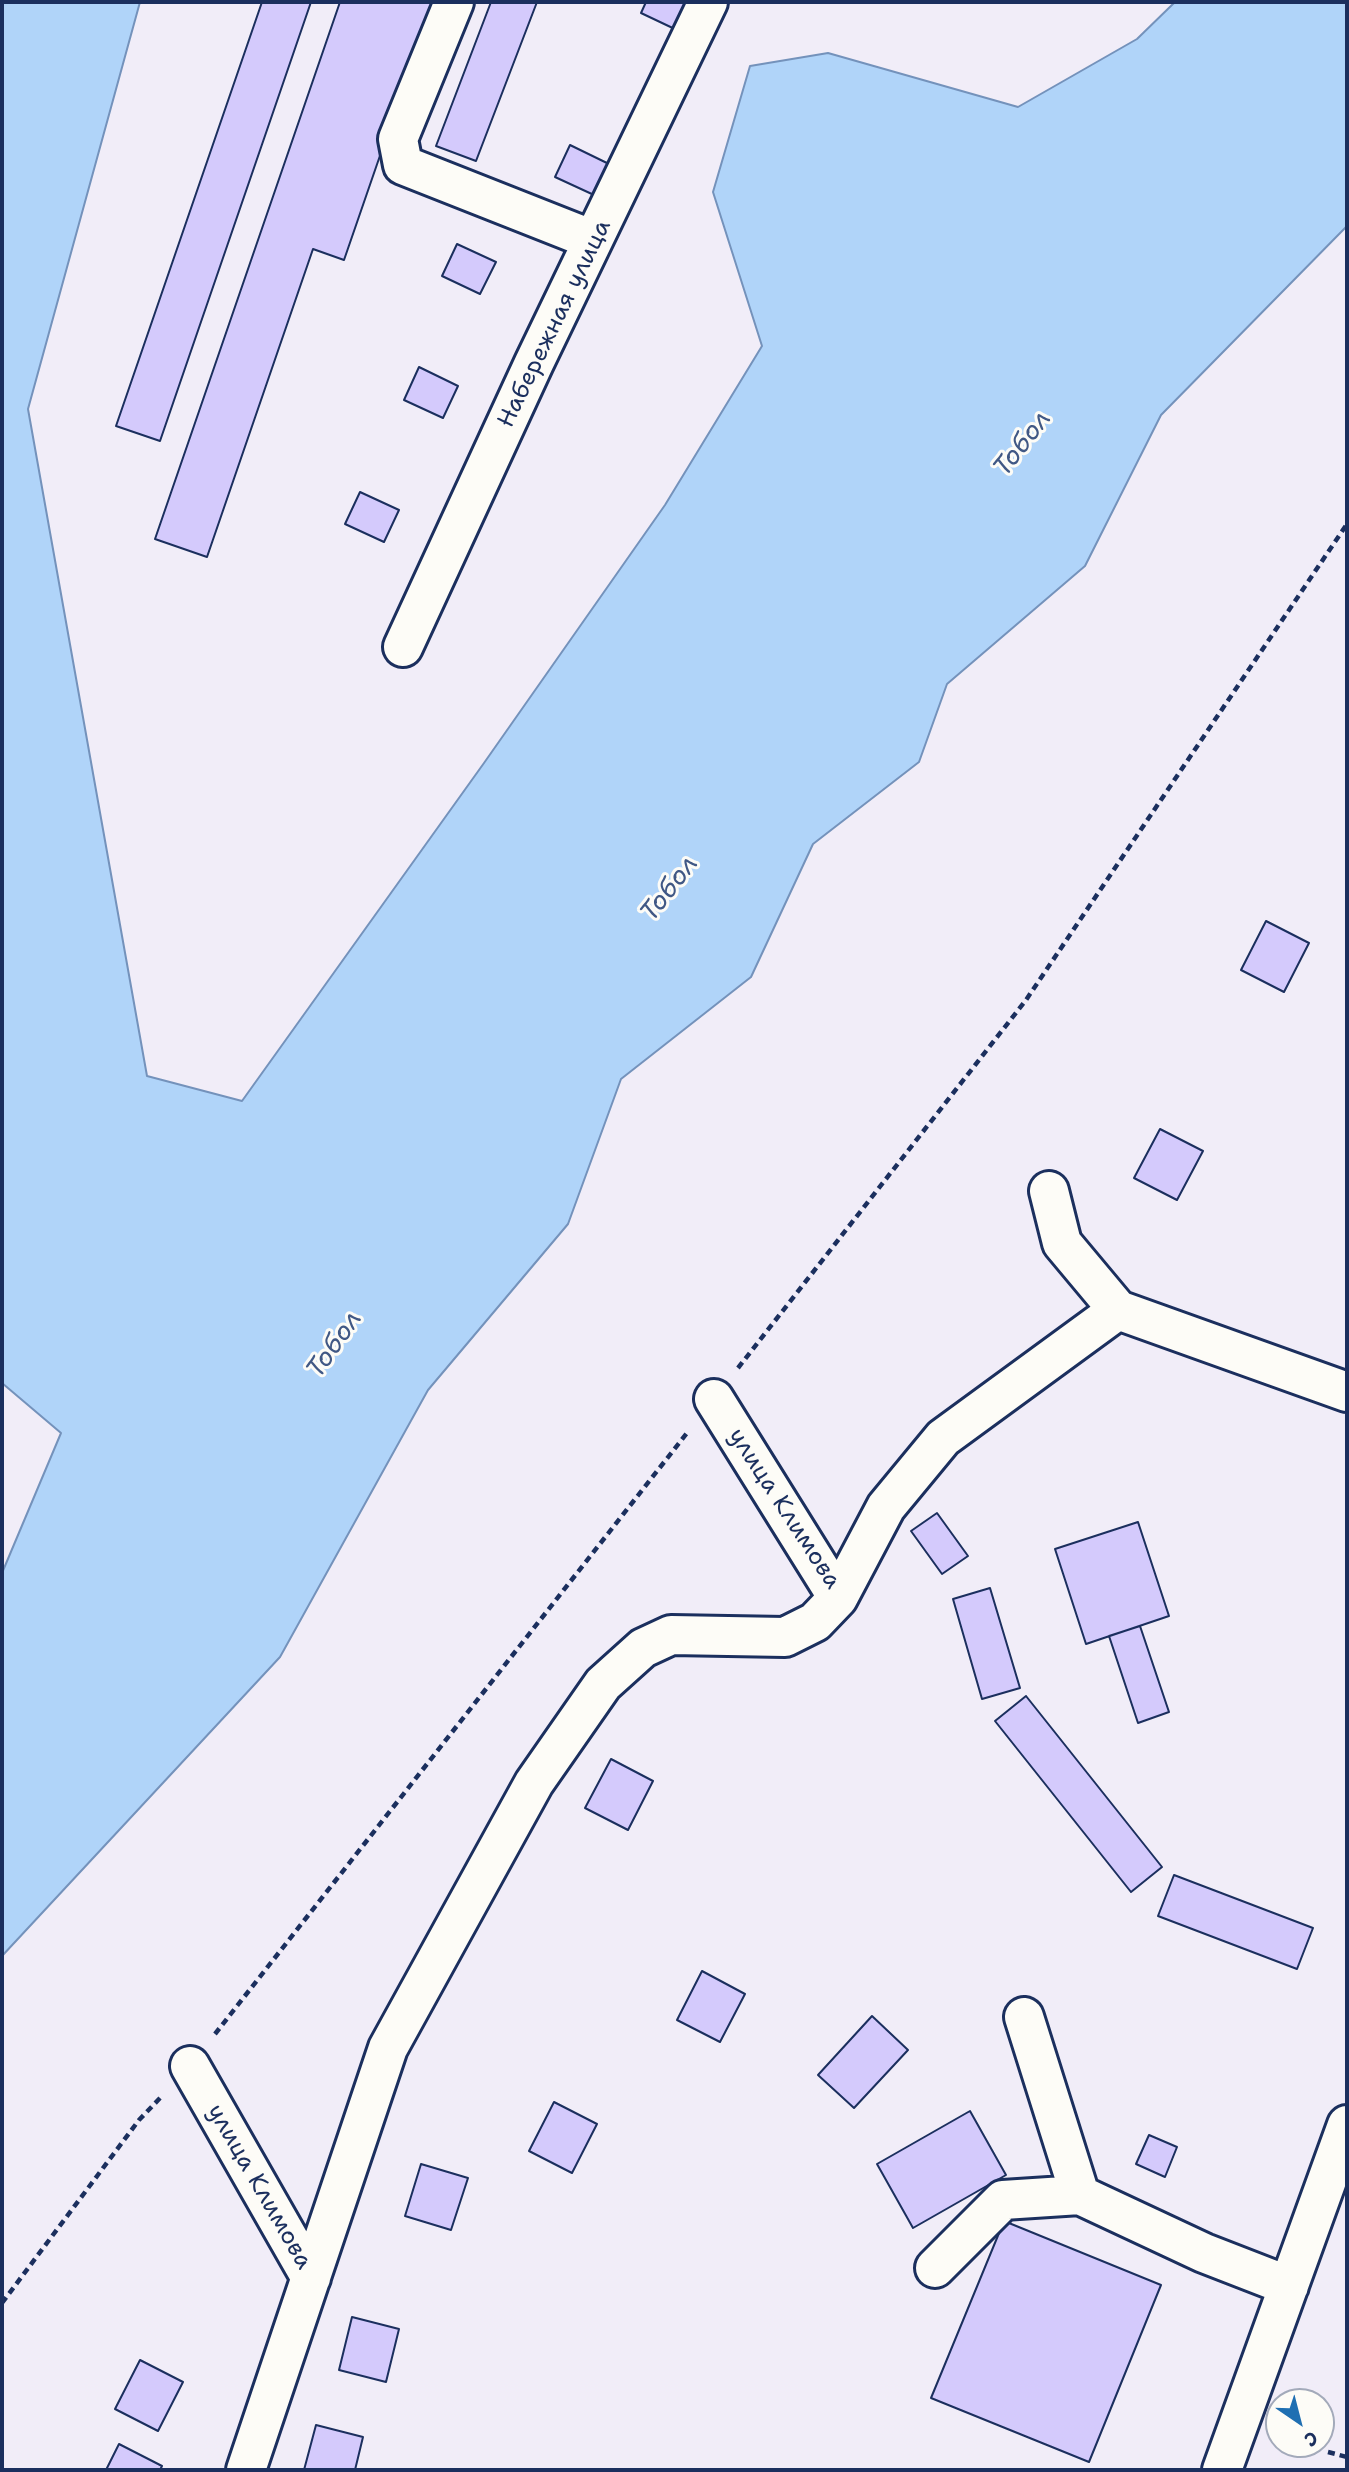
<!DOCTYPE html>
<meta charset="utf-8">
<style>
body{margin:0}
#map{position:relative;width:1349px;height:2472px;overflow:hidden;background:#f1edf8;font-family:"Shantell Sans",sans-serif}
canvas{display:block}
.frame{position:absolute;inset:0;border:4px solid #1b2f5e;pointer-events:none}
.north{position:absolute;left:1265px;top:2388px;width:70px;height:70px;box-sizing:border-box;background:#fdfcf7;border:2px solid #a3aaba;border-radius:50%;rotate:145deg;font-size:19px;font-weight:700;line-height:28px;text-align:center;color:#1b2f5e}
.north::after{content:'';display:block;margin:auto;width:24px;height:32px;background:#1f6fb2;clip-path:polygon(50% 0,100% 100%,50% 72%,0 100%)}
</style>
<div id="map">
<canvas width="1349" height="2472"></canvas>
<div class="frame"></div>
<div class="north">С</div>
</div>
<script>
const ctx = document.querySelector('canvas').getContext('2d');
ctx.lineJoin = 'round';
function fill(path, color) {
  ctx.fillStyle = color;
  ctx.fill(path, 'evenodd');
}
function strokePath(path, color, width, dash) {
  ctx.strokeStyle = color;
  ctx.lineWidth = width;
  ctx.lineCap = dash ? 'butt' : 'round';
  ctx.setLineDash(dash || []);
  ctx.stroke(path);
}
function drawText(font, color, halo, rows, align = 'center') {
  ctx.font = font + ' "Shantell Sans",sans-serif';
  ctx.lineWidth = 6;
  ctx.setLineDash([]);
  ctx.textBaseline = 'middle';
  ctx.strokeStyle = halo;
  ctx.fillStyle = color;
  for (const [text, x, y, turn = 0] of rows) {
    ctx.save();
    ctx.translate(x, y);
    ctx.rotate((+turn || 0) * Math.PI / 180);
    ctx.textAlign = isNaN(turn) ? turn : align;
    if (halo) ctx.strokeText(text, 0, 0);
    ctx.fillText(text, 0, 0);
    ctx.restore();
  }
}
const water = new Path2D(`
 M2,2H140L28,409L147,1076L242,1101L484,763L665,505L762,346L713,192L750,66L828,53L1018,107L1137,39L1175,2H1347V226L1161,415L1085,566L947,684L919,762L813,844L751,977L621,1079L568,1224L428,1390L280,1657L2,1956V1573L61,1433L2,1383Z`);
const building = new Path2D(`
 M262,2H311L160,441L116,426Z
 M340,2H433L344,260L313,249L207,557L155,539Z
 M491,2H537L476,161L436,146Z
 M646,2H694L679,31L641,13Z
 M570,145L609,164L594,195L555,177Z
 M457,244L496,262L480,294L442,276Z
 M419,367L458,386L443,418L404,400Z
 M360,492L399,510L384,542L345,524Z
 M1266,921L1309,943L1284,992L1241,970Z
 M1160,1129L1203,1151L1177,1200L1134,1178Z
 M937,1513L968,1556L942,1574L911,1531Z
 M1138,1522L1169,1616L1086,1644L1055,1549Z
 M990,1588L1020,1688L982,1699L953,1599Z
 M1140,1626L1169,1712L1138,1723L1109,1636Z
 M1026,1696L1162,1867L1131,1892L995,1721Z
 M611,1759L653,1781L628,1830L585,1808Z
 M1174,1875L1313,1928L1297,1969L1158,1916Z
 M702,1971L745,1994L720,2042L677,2020Z
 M872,2016L908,2050L854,2108L818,2075Z
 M554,2102L597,2124L572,2173L529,2151Z
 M970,2111L1006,2175L913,2228L877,2164Z
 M1149,2135L1177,2147L1165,2177L1136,2164Z
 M421,2164L468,2178L451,2230L405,2216Z
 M1004,2221L1161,2285L1089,2462L931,2398Z
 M352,2317L399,2329L386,2382L339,2370Z
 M140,2360L183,2382L158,2431L115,2409Z
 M316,2425L363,2437L355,2470H304Z
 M119,2444L162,2466L160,2470H106Z`);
const path = new Path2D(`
 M738,1368L1026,1000L1347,524
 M215,2034L687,1433
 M2,2303L139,2120L161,2097
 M1328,2452L1347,2457`);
const minor = new Path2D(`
 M454,2L398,139L403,165L593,240
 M403,647L534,363L708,2
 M1049,1191L1062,1243L1118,1310L1347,1392
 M714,1399L838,1598
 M1024,2017L1080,2195
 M190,2066L311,2278
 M935,2268L1003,2200L1080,2195L1204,2253L1289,2286
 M246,2470L388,2048L534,1783L603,1684L643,1648L671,1635L785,1637L815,1622L838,1598L886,1507L943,1438L1118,1310
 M1222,2470L1347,2125`);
const streetNames = [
 ["Набережная улица",555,324,-64],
 ["улица Климова",784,1509,57],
 ["улица Климова",259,2187,60]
];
const waterNames = [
 ["Тобол",1023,444,-52],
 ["Тобол",670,889,-52],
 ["Тобол",335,1345,-55]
];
fill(water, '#b0d4f9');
strokePath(water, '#7492bb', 2);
fill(building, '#d4cafc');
strokePath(building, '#1b2f5e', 2);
strokePath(minor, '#1b2f5e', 44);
strokePath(path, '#1b2f5e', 4.5, [7, 5]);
strokePath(minor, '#fdfcf7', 38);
drawText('24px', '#1b2f5e', '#fdfcf7', streetNames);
drawText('italic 26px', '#405885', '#fdfcf7', waterNames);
</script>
